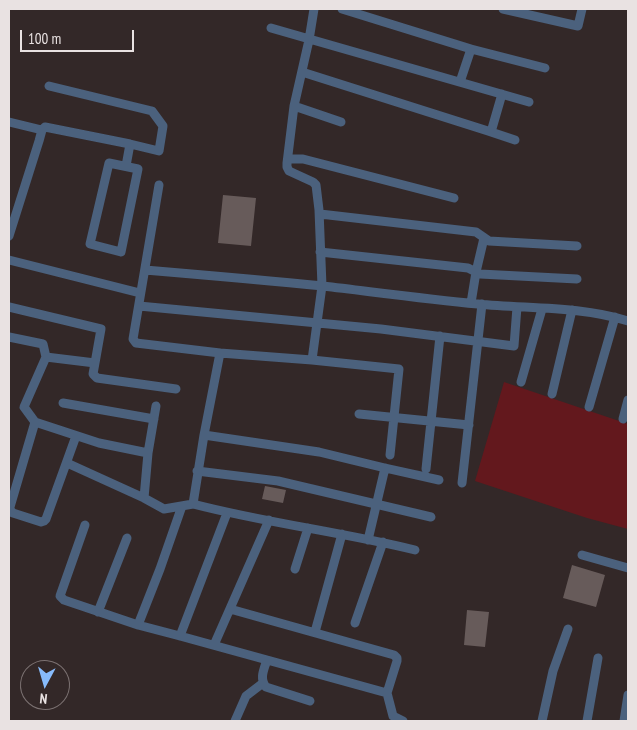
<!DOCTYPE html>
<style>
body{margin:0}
#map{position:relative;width:637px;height:730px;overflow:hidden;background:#332828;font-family:"PT Sans Narrow",sans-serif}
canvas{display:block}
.frame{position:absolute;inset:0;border:10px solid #e9e2e2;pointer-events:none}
.north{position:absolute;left:20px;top:660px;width:50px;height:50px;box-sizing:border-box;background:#332828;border:1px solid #7c7272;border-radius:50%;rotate:186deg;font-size:14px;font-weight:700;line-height:20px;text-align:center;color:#e9e2e2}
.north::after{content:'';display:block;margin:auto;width:18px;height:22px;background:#87bbfb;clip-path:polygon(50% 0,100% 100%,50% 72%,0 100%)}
.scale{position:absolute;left:20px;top:30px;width:114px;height:22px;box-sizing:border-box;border:2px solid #e9e2e2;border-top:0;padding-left:6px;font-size:15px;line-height:18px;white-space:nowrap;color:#e9e2e2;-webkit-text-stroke:4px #332828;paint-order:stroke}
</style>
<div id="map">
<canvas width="637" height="730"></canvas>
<div class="frame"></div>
<div class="north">N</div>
<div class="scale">100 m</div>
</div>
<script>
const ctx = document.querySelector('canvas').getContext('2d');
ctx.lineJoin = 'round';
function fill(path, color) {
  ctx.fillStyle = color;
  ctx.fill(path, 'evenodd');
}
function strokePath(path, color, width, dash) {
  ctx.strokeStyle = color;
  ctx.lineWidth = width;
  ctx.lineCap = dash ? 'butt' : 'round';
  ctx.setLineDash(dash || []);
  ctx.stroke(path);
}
const green = new Path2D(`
 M504,382L628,424V529L587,518L475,481Z`);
const building = new Path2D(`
 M223,195L256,198L251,246L218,243Z
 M265,486L286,490L283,503L262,499Z
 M572,565L605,575L596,607L563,598Z
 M467,610L489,612L485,647L464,645Z`);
const minor = new Path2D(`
 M342,9L471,49L545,68
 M503,9L578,26L582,9
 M271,28L529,102
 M302,72L488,131L515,140
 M460,82L471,49
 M294,106L341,122
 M9,122L42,130L39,141L9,236
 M42,130L45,127L130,144L159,151L163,126L152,111L49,86
 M491,132L502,94
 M288,159H303L454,198
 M109,163L138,169L121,252L90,244Z
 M126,166L130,144
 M159,185L133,339L136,343L220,353
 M320,214L476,232L489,241L577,246
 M320,252L468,268L480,274L577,279
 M9,260L140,293
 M145,270C204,275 263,280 323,286C374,292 426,299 478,304C528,309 580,306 628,321
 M471,303L476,272L484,238
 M139,306L381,329L514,346L517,307
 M9,307L101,329L95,363
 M9,337L43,344L46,357L24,407L35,422L99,443L148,453
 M46,357L95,363L93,374L97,378L176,389
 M312,360L322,286L319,210L316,185L313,182L289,171L287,167V163L294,106L309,40L314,9
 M521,382L542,309
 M552,394L572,310
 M63,403L154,419
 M589,407L615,317
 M359,414L469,425
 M623,419L628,400
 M35,422L10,507V510L13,513L41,522L44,521L46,519L76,436
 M204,435L319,452L385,468L439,480
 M67,463L144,498L164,509L193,504L204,435L220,353L312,360L399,369L390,455
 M426,469L440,336
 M197,471L278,481L431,517
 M462,483L482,304
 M144,498L148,453L156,406
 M193,504C266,523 342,532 415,550
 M85,525L60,596L64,600L138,625L180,636L387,693
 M368,540L385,468
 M582,555L628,568
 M295,569L308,528
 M230,609L394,655L397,658V661L387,693L393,716L403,721
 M98,612L127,538
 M355,623L383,542
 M138,625L160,569L182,506
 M315,632L342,534
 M180,636L227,513
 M214,645L269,520
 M267,660C264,669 259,679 266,687L310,701
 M235,721L246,696L263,683
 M542,721L553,671L568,629
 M587,721L598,658
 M624,721L628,695`);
fill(green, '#63181d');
fill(building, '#675b5a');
strokePath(minor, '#4b617d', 9);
</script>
